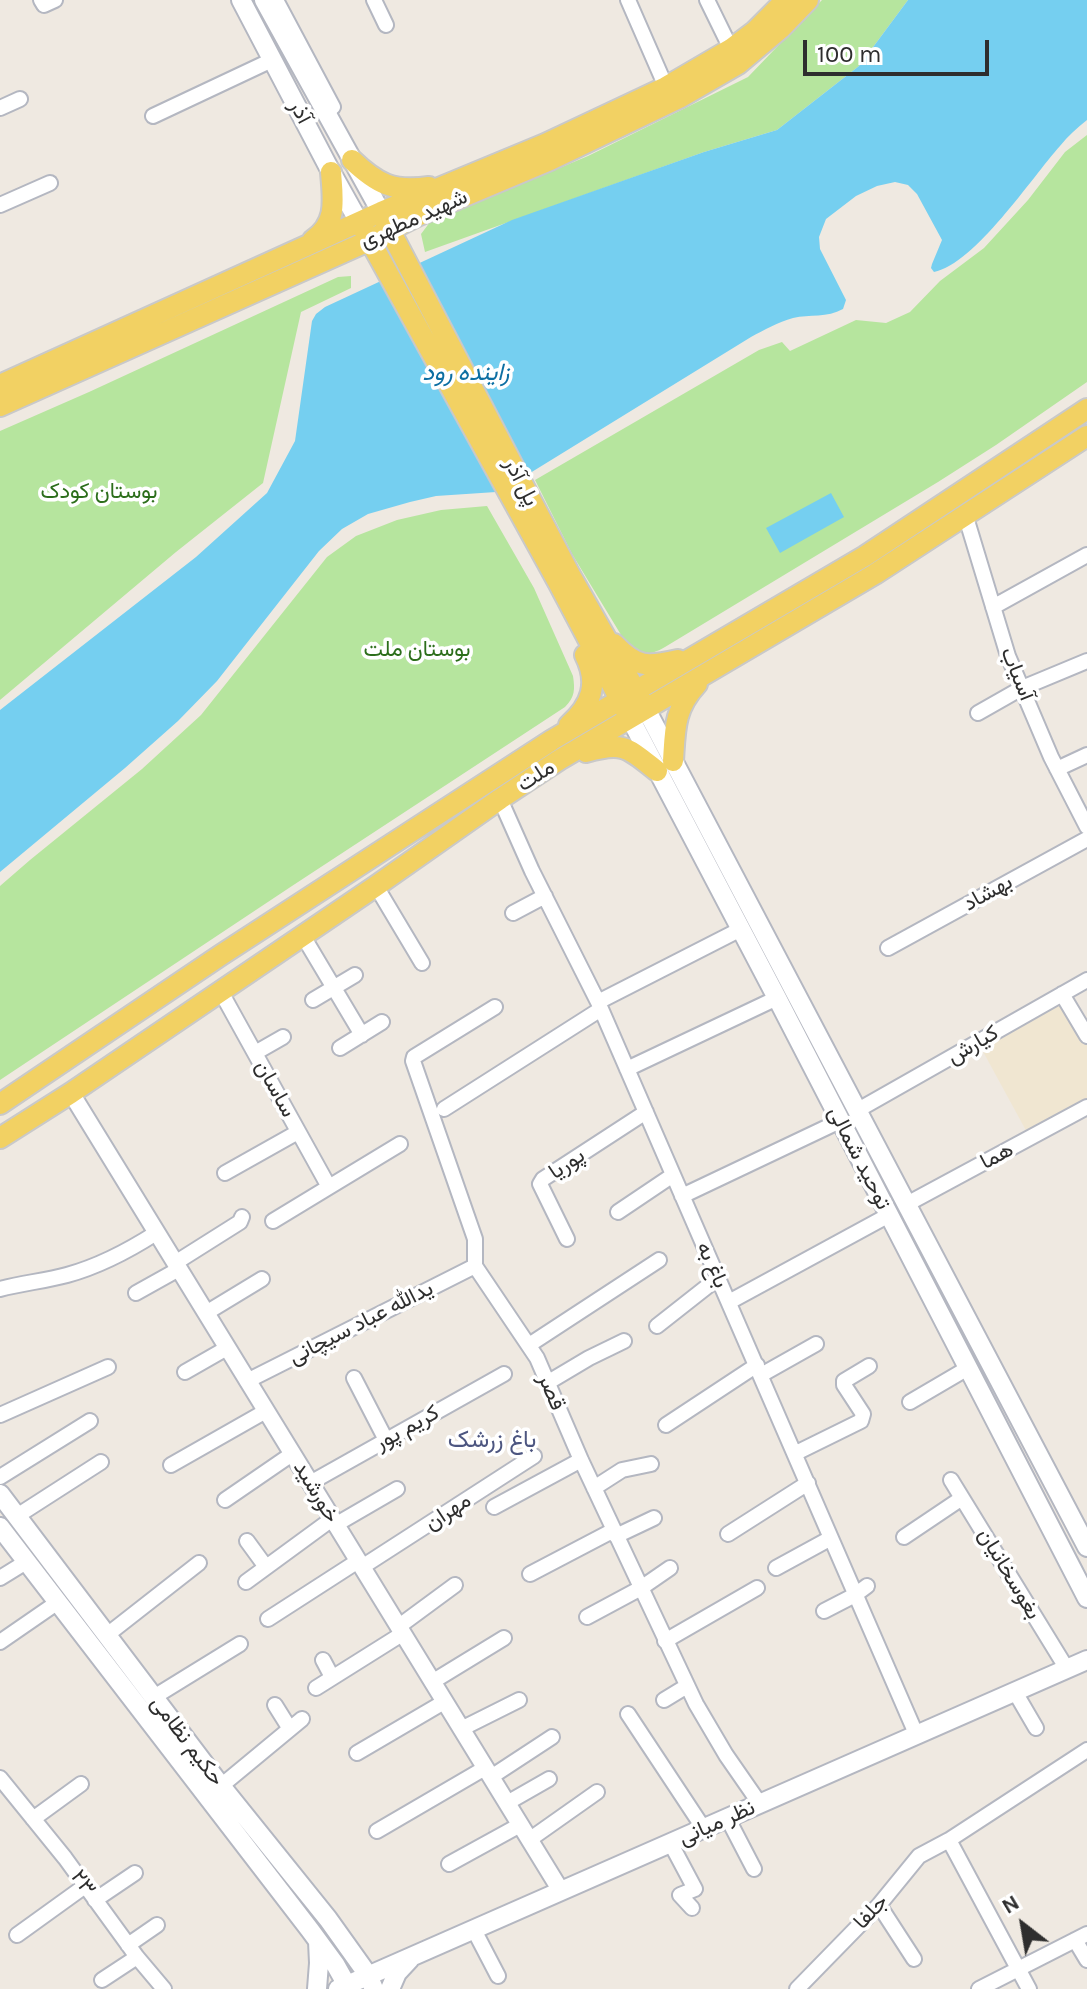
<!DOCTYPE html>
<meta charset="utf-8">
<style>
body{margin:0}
#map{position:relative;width:1087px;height:1989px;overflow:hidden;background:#efe9e1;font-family:Karla,sans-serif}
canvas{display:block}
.north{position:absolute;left:983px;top:1885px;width:80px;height:80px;-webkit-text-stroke:6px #fff;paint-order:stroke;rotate:329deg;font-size:22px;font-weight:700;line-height:32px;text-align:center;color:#2e2e2e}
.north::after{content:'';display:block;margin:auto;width:28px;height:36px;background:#2e2e2e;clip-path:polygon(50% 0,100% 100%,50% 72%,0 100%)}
.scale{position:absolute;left:803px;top:40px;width:186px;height:36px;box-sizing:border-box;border:4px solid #2e2e2e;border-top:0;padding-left:10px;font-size:24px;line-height:28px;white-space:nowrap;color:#2e2e2e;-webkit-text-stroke:6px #fff;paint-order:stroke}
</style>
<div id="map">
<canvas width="1087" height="1989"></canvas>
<div class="north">N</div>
<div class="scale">100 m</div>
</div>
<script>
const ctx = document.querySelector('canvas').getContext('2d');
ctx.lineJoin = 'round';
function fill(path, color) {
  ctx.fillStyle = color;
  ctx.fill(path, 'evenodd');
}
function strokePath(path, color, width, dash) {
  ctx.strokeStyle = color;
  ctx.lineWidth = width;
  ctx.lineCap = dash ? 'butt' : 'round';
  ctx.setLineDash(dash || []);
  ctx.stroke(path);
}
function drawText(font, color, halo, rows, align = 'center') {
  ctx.font = font + ' Karla,Vazirmatn,sans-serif';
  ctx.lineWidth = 7;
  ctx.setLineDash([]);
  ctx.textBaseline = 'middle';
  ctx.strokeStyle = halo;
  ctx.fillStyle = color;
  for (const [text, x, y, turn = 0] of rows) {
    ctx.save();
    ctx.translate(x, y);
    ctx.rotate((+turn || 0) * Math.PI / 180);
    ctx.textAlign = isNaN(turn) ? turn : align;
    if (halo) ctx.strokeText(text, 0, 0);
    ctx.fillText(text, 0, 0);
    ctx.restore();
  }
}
const education = new Path2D(`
 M1062,1000L1087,1042V1104L1029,1136L980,1046Z`);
const green = new Path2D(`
 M822,0H908L859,66L777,130L704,152L425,252L421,234L430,222L588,156L748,77Z
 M1087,135V382L996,445L938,482L665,647C653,654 646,655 632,653L572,554L535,480L759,350L782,342L790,351L856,320L886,323L910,312L940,281L984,248L1028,200L1065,152Z
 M351,276V288L301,312L263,483L176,552L0,700V431L89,392L338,277Z
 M487,506L534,588L573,676C575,689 575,697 565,707L295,884L0,1080V886L30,860L142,769L201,715L327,557L356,536L397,520L441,510Z`);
const water = new Path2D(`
 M908,0H1087V120C1077,128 1068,136 1060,146C1032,177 975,264 934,272L931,268L932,264L942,240L917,194L908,185L895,182L877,186L856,196L826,219L819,237L820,249L846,300L843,309C827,318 810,314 793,318C778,322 764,330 751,337L509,486L496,492L436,496L410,502L368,514L342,529L319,551L217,681L178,721L125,768L0,872V710L196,557L267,493L295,441L312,321L316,314L325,307L512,220L704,152L777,130L859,66Z
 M831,493L844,517L780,553L766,528Z`);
const minor = new Path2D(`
 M41,0L44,5L55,0
 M276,0L333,107
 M374,0L386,25
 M628,0L666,87
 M707,0L731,49
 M0,108L20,99
 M153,116L272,60
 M0,205L50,183
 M965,514L1008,656L1051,757L1087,827
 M993,607L1087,555
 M978,713L1022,688L1087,661
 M1057,769L1087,755
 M500,799L532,871L598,1002L917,1736
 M376,886L422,963
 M513,913L545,896
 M303,936L362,1035
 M888,948L1087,839
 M221,992L329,1187L400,1144
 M1062,994L1087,1036
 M313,1000L355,975
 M598,1002L741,929
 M495,1007L414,1057L413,1061L475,1239V1266L537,1358L581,1460L696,1704L726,1755L760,1804
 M340,1048L382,1022
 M255,1053L283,1037
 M627,1069L777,998
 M444,1109L601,1009
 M858,1110L1087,980
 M225,1173L298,1132
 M682,1196L840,1121
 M907,1204L1087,1107
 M618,1212L673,1175
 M273,1221L329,1187
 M567,1239L540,1184L543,1179L646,1112
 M175,1263L240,1222L242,1217
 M0,1289C22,1283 45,1281 67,1275C100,1266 128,1251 156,1233
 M136,1293L179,1269
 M729,1302L889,1215
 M206,1313L262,1279
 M657,1326L718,1278
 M529,1345L659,1260
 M185,1372L227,1348
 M761,1375L816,1344
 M354,1378L386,1440
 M247,1381L475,1266
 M547,1383L589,1358L624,1341
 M910,1402L968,1368
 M0,1415L108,1367
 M666,1425L757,1365
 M796,1453L861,1421L863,1414L844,1385V1381L869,1366
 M171,1465L266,1411
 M0,1477L90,1421
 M951,1480L1067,1669
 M310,1483L504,1374
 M594,1488L622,1470L651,1464
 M225,1500L292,1454
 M494,1507L581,1460
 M17,1516L101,1462
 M335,1525L397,1489
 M728,1534L808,1483
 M616,1536L654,1518
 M904,1537L962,1498
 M247,1541L266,1567
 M362,1567L534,1456
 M776,1568L831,1538
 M530,1574L614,1530
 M0,1578L26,1562
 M246,1582L332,1519
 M824,1611L855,1595L867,1586
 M587,1617L641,1588L670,1568
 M268,1619L358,1561
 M398,1627L455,1585
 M107,1635L199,1563
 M665,1641L757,1588
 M0,1642L58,1602
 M323,1660L332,1677
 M432,1682L504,1638
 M316,1688L402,1634
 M1015,1692L1036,1728
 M154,1697L240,1644
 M664,1700L687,1686
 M275,1705L290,1729
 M628,1714L704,1829
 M461,1729L519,1700
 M357,1753L444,1702
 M491,1777L552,1737
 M0,1778L65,1858L137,1957L164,1989
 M221,1786L302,1719
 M507,1803L549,1779
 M33,1819L81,1784
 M728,1819L754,1869
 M377,1831L485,1768
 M529,1840L597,1792
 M949,1840L1029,1989
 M671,1844L695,1889L680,1895L692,1908
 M449,1864L520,1825
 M95,1900L135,1873
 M879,1905L914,1959
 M474,1930L498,1976
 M17,1935L85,1886
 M1075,1940L1087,1960
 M128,1945L157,1925
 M102,1980L137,1957
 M797,1989L879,1905L919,1856L949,1840L1087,1750
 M979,1989L1087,1934`);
const tertiary = new Path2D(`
 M71,1093L561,1891`);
const secondary = new Path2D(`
 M241,0L330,170L359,222
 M264,0L381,212
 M646,709L1087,1547
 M630,718L777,998L1087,1598
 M0,1494L221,1786L328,1919L368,1975L374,1989
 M0,1527L310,1930L335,1964L349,1989
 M317,1989L319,1963L318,1941
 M338,1989L1087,1660
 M390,1989L397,1973L410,1959`);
const primary = new Path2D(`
 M352,160C377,184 393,192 429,187
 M384,219L570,575L642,702
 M364,230L559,584L626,711
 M313,240C338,223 333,199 331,172
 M0,385L381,212L545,144L666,87L731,49L755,31L786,0
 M0,406L366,242L417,216L550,160L679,98L738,64L781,28L808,0
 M614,644C637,668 647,667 678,660
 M569,725C592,705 599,683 585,655
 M586,752C624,741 628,748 657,771
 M673,761C675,729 674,709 697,684
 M0,1104L221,955L552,740L865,556L1087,409
 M0,1138L71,1093L376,886L500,799L559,760L875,574L1087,436`);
const streetNames = [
 ["آذر",300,112,62],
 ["شهید مطهری",414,219,-24],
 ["پل آذر",521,482,63],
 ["آسیاب",1017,674,68],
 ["ملت",536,776,-33],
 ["بهشاد",988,893,-29],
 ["کیارش",973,1045,-30],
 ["ساسان",275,1089,61],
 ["هما",997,1156,-28],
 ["توحید شمالی",859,1158,63],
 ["پوریا",567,1164,-34],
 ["باغ به",712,1265,66],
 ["یدالله عباد سیچانی",361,1323,-27],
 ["قصر",551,1392,67],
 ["کریم پور",407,1428,-29],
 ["خورشید",316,1492,59],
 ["مهران",448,1512,-33],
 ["بغوسخانیان",1009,1574,59],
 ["حکیم نظامی",187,1741,53],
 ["نظر میانی",717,1823,-24],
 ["۲۳",83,1883,54],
 ["جلفا",871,1912,-47]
];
const parkNames = [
 ["بوستان کودک",99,492],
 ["بوستان ملت",417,650]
];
const waterNames = [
 ["زاینده رود",466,373]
];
const neighbourhoodNames = [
 ["باغ زرشک",492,1440]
];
fill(education, '#f0e6d1');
fill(green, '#b6e59e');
fill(water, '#75cff0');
strokePath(minor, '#b4b7c1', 18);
strokePath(tertiary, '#b4b7c1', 20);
strokePath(secondary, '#b4b7c1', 22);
strokePath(primary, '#c9c9c9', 24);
strokePath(minor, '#fff', 14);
strokePath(tertiary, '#fff', 16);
strokePath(secondary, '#fff', 18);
strokePath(primary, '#f2d163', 20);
drawText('22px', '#2e2e2e', '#fff', streetNames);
drawText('22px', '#2c6e1b', '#fff', parkNames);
drawText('italic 24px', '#0d6fa3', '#fff', waterNames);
drawText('24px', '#4d5680', '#fff', neighbourhoodNames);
</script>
